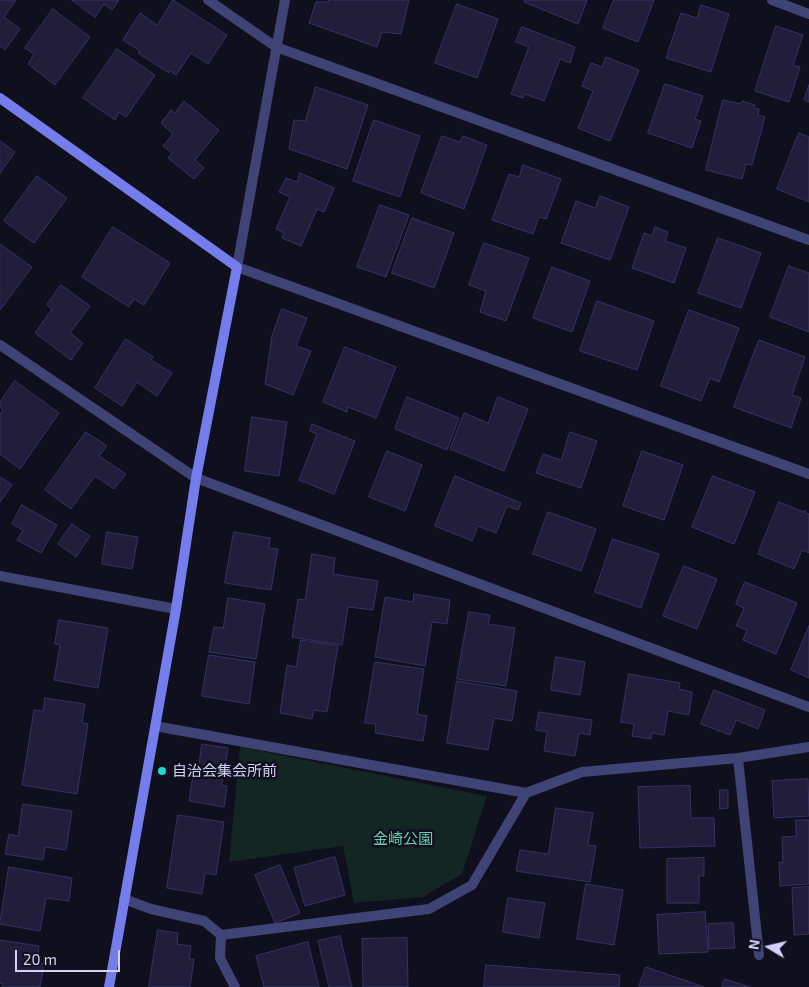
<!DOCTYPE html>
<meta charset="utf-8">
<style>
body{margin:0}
#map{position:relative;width:809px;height:987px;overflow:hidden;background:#100f1d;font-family:"Exo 2",sans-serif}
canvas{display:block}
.north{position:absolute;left:744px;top:922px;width:50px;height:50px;-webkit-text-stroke:4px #100f1d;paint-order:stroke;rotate:279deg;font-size:14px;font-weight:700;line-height:20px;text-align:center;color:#d2d1f9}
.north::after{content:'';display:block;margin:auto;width:18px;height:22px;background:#d2d1f9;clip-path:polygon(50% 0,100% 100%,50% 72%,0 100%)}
.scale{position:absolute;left:15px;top:950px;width:105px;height:22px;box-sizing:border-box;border:2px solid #d2d1f9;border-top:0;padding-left:6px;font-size:15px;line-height:18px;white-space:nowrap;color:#d2d1f9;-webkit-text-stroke:4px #100f1d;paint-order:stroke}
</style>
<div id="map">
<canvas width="809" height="987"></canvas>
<div class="north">N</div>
<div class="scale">20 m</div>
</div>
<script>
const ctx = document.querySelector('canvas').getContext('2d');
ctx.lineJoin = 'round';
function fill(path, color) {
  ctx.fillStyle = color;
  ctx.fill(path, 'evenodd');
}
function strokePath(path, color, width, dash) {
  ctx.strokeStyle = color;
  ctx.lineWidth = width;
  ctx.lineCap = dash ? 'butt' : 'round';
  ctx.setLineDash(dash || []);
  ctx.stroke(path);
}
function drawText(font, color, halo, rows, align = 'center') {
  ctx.font = font + ' "Exo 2","Noto Sans JP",sans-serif';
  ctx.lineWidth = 5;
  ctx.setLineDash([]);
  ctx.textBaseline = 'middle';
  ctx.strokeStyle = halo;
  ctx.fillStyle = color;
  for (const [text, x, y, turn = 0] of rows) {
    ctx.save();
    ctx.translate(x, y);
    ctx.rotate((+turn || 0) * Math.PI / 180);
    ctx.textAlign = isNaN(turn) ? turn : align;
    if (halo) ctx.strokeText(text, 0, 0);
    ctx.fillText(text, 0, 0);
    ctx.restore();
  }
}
const green = new Path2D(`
 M240,747L487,796L462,874L423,897L354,903L343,846L229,862Z`);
const building = new Path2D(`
 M0,0H16L4,17L20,29L5,50L0,46Z
 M72,0H119L112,10L104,4L95,17Z
 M173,0L227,35L208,64L191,53L176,75L170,71L169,73L138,53L140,51L123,40L140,13L157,25Z
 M329,0H409L401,34L382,32L377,47L309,23L316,2H328Z
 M525,0H587L578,24L524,2Z
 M614,0H654L638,42L603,28Z
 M457,4L498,19L477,78L435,63Z
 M701,5L729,14L711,72L666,58L681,13L697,18Z
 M53,9L90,37L55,85L28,64L34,54L25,48Z
 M776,26L803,35L793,65L800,67L789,102L755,91Z
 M522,27L575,47L570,63L560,59L544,101L525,94L523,98L511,94L529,47L516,42Z
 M117,49L155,75L126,117L119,112L115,120L83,98Z
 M606,57L639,70L610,141L578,128L593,91L582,86L591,63L602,67Z
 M665,84L703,96L695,119L701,121L692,148L648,133Z
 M809,85V102L804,100Z
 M316,87L368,105L347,169L289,149L294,120L305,121Z
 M723,100L741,104L742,101L755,105L754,108L759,109L758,115L765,117L752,165L746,164L742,179L706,170Z
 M184,101L219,130L195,160L204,168L194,179L168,158L172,153L163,146L173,134L161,123L171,110L175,113Z
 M374,120L420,136L400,197L353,181Z
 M799,133L809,137V202L777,189Z
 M442,136L460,142L463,136L487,145L464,209L421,193Z
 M0,141L15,152L0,173Z
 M523,165L561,179L546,219L539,217L533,234L492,220L509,174L519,177Z
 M300,173L334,188L324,212L317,209L301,246L282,238L284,233L276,229L290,197L279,192L286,178L297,182Z
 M37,176L67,198L34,243L4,221Z
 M600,196L629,207L610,260L561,243L576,201L595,208Z
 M380,205L409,215L386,277L357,267Z
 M412,218L454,233L434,288L392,273Z
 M113,227L170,263L144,305L134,299L129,307L82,277Z
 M655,227L668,232L665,241L686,248L674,283L632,268L644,233L652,236Z
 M718,238L761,253L741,308L698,293Z
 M484,243L529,258L506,321L480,312L486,291L469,285Z
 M0,244L32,267L0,310Z
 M789,266L809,273V332L770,317Z
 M552,267L590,281L572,332L533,318Z
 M61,285L90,306L70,333L83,343L71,360L35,333L52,309L47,305Z
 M597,301L654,321L637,370L580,351Z
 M282,309L307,318L296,346L311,351L293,395L265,384L272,336Z
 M689,310L739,328L719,382L710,378L701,401L661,386Z
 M126,339L153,357L151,360L172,373L157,396L137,382L122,406L95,388Z
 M759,340L805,357L792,395L801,398L791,428L734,407Z
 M345,347L396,367L376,418L348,407L347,412L323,402Z
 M15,381L59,413L20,469L0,454V415L3,410L0,407V402Z
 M407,397L459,418L447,450L395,429Z
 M498,397L528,409L504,471L450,449L464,413L488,423Z
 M252,417L287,422L279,476L245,471Z
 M312,424L355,441L334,494L299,480L317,434L310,431Z
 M86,432L107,446L99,456L126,474L114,489L95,476L71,509L45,490Z
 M570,432L597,441L581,488L536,473L543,454L561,460Z
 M387,451L422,465L405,511L369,497Z
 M642,451L683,465L664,520L623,506Z
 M455,476L521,503L518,510L507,506L496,533L478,526L472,541L435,526Z
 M713,476L755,492L734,544L692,527Z
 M0,477L12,485L0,502Z
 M779,502L804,512L805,510V513L809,514V553L802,550L794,569L758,554Z
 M22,505L57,525L41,553L17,540L23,530L12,524Z
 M548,512L596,529L581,571L533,554Z
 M72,524L90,536L76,557L58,544Z
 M107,532L138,537L132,569L102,564Z
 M234,532L270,538L269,548L278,549L271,590L225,583Z
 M613,539L659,554L641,608L595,592Z
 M312,554L335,558L333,574L378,581L373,610L348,607L342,645L292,637L298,599L305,600Z
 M684,566L717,579L697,629L663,616Z
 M745,582L797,603L776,654L743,640L747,630L736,626L744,608L736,604Z
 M414,594L450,600L447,624L432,622L425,666L375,657L385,597L413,602Z
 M228,598L265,604L256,659L209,652L214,627L223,628Z
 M469,612L490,615L488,624L515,628L506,686L457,679Z
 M59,620L108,628L98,688L54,680L60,645L55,644Z
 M809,626V678L791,670Z
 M301,640L338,646L327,712L314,710L312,719L280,713L287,665L296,667Z
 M209,655L255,662L249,704L202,696Z
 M556,657L585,662L580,695L551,690Z
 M375,662L424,669L417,714L427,716L423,741L375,733L376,724L365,723Z
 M629,674L680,683L679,689L692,692L689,715L668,711L664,735L652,733L651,739L632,736L634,724L621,722Z
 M457,681L517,691L512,721L494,718L488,750L447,743Z
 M714,690L765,710L758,729L736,720L730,735L701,724Z
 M45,698L85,704L82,723L88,724L77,794L22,785L34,710L43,711Z
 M539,712L592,720L590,735L579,733L575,756L544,751L547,732L536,730Z
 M202,744L228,748L222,785L227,786L224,807L189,801L193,776L197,777Z
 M808,779L809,816L774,818L772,781Z
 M690,786L691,818H714L715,846L640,848L638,787Z
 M720,790H728V808L720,809Z
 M23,804L72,811L66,850L45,847L43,860L5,854L9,834L18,836Z
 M556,808L593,813L588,845L596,846L590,882L516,871L520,850L548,854Z
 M178,815L224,822L216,875L205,873L202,894L167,888Z
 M796,820H809V884L780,886L779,862L783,863L782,837L796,836Z
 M335,857L345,895L305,906L294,868Z
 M704,858V876H699V903H667V859Z
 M280,865L300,913L275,923L255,875Z
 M9,867L72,878L69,901L46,898L40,931L0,924Z
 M586,884L623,890L614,945L577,939Z
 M809,887V934L794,935L792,888Z
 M508,898L545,903L539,938L503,932Z
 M705,912L708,952L659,954L657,915Z
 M733,923L735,948L709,949L708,924Z
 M158,930L178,933L177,944L191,946L189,959H194L190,987H149Z
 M340,936L352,987H329L318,941Z
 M407,938L408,987H363L362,939Z
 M0,940L39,946L37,963L44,964L40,987H2L3,984L0,983Z
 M308,942L319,987H264L256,956Z
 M486,965L620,975L619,987H484Z
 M646,967L704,987H639Z
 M725,979L750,987H722Z`);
const lane = new Path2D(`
 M155,726L526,793`);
const street = new Path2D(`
 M208,0L276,47L809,240
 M285,0L237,267L809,474
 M772,0L809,14
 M0,345L196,478L809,707
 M0,576L176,609
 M738,758L759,955
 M124,899L151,909L204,921L221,935L220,958L235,987
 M221,935L429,909L472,885L526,793L582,772L738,758L809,747`);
const secondary = new Path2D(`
 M0,98L237,267L196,478L176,609L109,987`);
const markers = [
 [162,771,5,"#1ed6d8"]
];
const poiNames = [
 ["自治会集会所前",172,771]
];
const parkNames = [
 ["金崎公園",403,839]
];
fill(green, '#132624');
fill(building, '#211d3b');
strokePath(building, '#383264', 1);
strokePath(lane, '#404376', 10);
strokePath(street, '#404376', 10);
strokePath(secondary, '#757dec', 10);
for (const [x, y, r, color] of markers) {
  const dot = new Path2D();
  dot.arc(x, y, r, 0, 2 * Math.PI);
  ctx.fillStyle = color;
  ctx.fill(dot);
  strokePath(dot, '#100f1d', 2);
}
drawText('15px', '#d2d1f9', '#100f1d', poiNames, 'left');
drawText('15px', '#68ceab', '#100f1d', parkNames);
</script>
